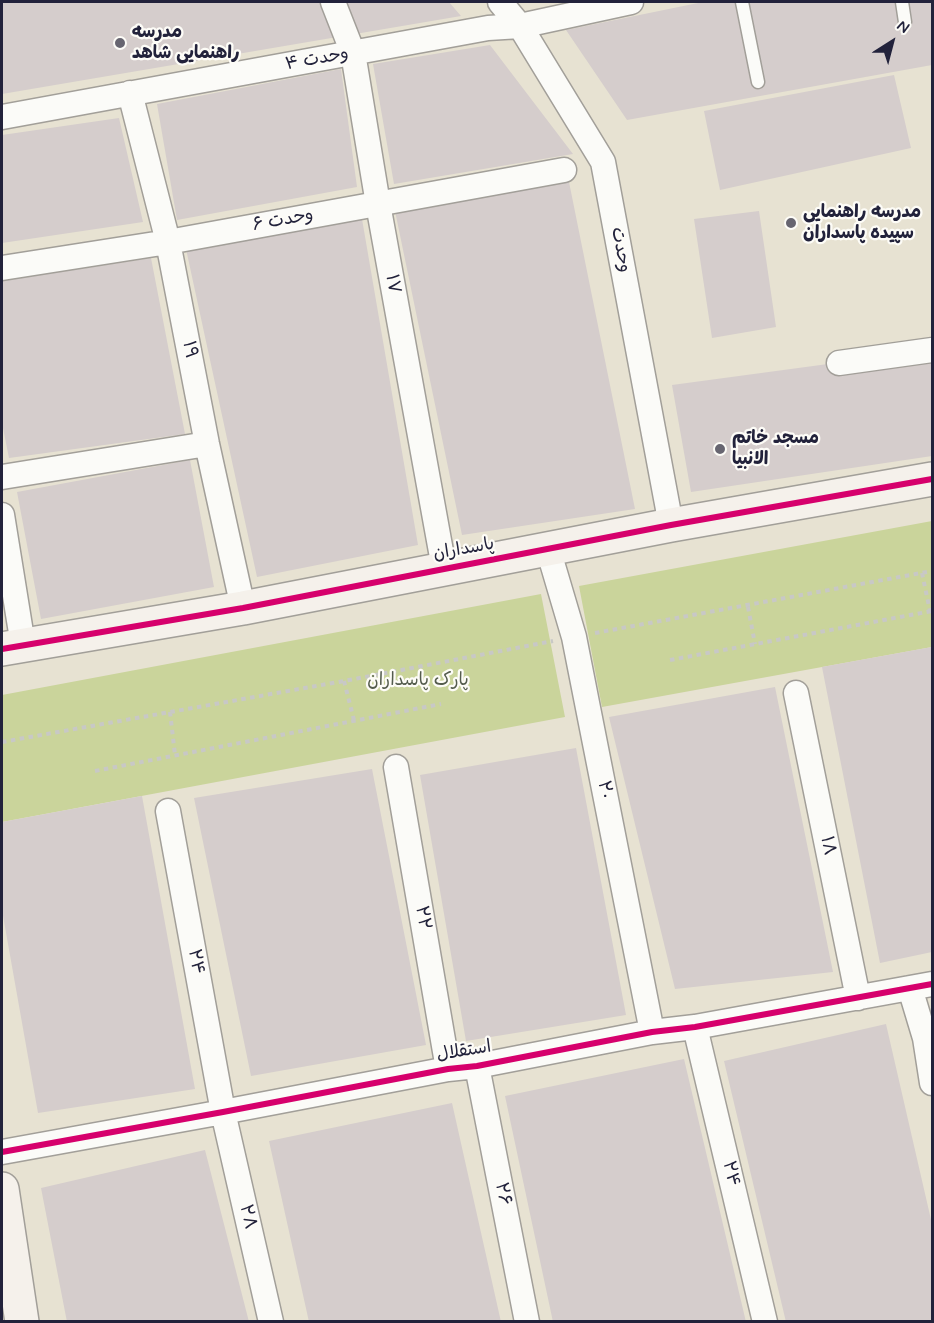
<!DOCTYPE html>
<meta charset="utf-8">
<style>
body{margin:0}
#map{position:relative;width:934px;height:1323px;overflow:hidden;background:#e7e2d2;font-family:Mynerve,sans-serif}
canvas{display:block}
.frame{position:absolute;inset:0;border:3px solid #22223b;pointer-events:none}
.north{position:absolute;left:862px;top:12px;width:60px;height:60px;-webkit-text-stroke:4px #fdfcf7;paint-order:stroke;rotate:36deg;font-size:16px;font-weight:700;line-height:24px;text-align:center;color:#22223b}
.north::after{content:'';display:block;margin:auto;width:21px;height:27px;background:#22223b;clip-path:polygon(50% 0,100% 100%,50% 72%,0 100%)}
</style>
<div id="map">
<canvas width="934" height="1323"></canvas>
<div class="frame"></div>
<div class="north">N</div>
</div>
<script>
const ctx = document.querySelector('canvas').getContext('2d');
ctx.lineJoin = 'round';
function fill(path, color) {
  ctx.fillStyle = color;
  ctx.fill(path, 'evenodd');
}
function strokePath(path, color, width, dash) {
  ctx.strokeStyle = color;
  ctx.lineWidth = width;
  ctx.lineCap = dash ? 'butt' : 'round';
  ctx.setLineDash(dash || []);
  ctx.stroke(path);
}
function drawText(font, color, halo, rows, align = 'center') {
  ctx.font = font + ' Mynerve,"Playpen Sans Arabic",sans-serif';
  ctx.lineWidth = 4.5;
  ctx.setLineDash([]);
  ctx.textBaseline = 'middle';
  ctx.strokeStyle = halo;
  ctx.fillStyle = color;
  for (const [text, x, y, turn = 0] of rows) {
    ctx.save();
    ctx.translate(x, y);
    ctx.rotate((+turn || 0) * Math.PI / 180);
    ctx.textAlign = isNaN(turn) ? turn : align;
    if (halo) ctx.strokeText(text, 0, 0);
    ctx.fillText(text, 0, 0);
    ctx.restore();
  }
}
const green = new Path2D(`
 M932,521V647L602,707L579,586Z
 M541,594L565,717L2,822V695Z`);
const building = new Path2D(`
 M2,2H449L461,16L2,94Z
 M703,2H932V65L627,120L566,30Z
 M490,45L573,154L394,184L373,64Z
 M341,69L357,187L177,220L157,104Z
 M894,75L911,148L720,190L704,111Z
 M119,118L143,222L2,243V135Z
 M569,182L635,509L462,535L395,211Z
 M759,211L776,327L712,338L694,219Z
 M362,219L418,545L257,577L186,249Z
 M151,258L185,434L9,458L2,423V281Z
 M932,350V456L691,492L672,385Z
 M190,460L214,587L41,619L17,492Z
 M932,647V952L880,963L822,667Z
 M775,687L833,972L675,989L609,717Z
 M576,748L626,1015L466,1041L420,775Z
 M372,769L426,1045L251,1076L194,798Z
 M142,796L195,1089L38,1113L2,910V822Z
 M886,1024L932,1224V1322H786L724,1061Z
 M684,1059L746,1322H553L505,1096Z
 M452,1103L501,1322H309L269,1141Z
 M205,1150L249,1322H67L41,1188Z`);
const path = new Path2D(`
 M922,573L930,611
 M748,607L755,644
 M595,633L932,571
 M670,660L932,611
 M344,681L354,720
 M170,712L175,755
 M2,742L344,681L553,641
 M95,771L441,704`);
const lane = new Path2D(`
 M742,2L758,82
 M902,2L905,22`);
const street = new Path2D(`
 M333,2L353,53L378,204L444,568
 M500,2L520,26L603,162L671,525
 M130,93L168,242L207,444L243,608
 M2,117L488,28L520,26L631,2
 M2,268L168,242L564,170
 M839,363L932,350
 M2,477L207,444
 M2,515L23,645
 M548,549L574,637L652,1032
 M796,693L858,998
 M396,767L448,1069
 M168,811L223,1112L271,1322
 M910,988L925,1038L932,1083
 M695,1027L765,1322
 M477,1066L527,1322
 M2,1152L223,1112L448,1069L477,1066L652,1032L695,1027L932,984`);
const secondary = new Path2D(`
 M2,649L243,608L671,525L932,479
 M2,1189L22,1322`);
const cycleway = new Path2D(`
 M2,649L243,608L671,525L932,479
 M2,1152L223,1112L448,1069L477,1066L652,1032L695,1027L932,984`);
const markers = [
 [120,43,6,"#676570"],
 [791,223,6,"#676570"],
 [720,449,6,"#676570"]
];
const poiNames = [
 ["مدرسه",132,33],
 ["راهنمایی شاهد",132,54],
 ["مدرسه راهنمایی",803,213],
 ["سپیده پاسداران",803,234],
 ["مسجد خاتم",732,439],
 ["الانبیا",732,460]
];
const streetNames = [
 ["وحدت ۴",317,60,-10],
 ["وحدت ۶",283,221,-10],
 ["وحدت",620,250,79],
 ["۱۷",392,284,80],
 ["۱۹",189,350,79],
 ["پاسداران",464,550,-10],
 ["۲۰",604,790,79],
 ["۱۸",827,846,79],
 ["۲۲",422,918,80],
 ["۲۴",195,962,80],
 ["استقلال",464,1052,-9],
 ["۲۴",730,1174,77],
 ["۲۶",502,1194,79],
 ["۲۸",247,1217,77]
];
const parkNames = [
 ["پارک پاسداران",418,681]
];
fill(green, '#cad49b');
fill(building, '#d5cdcc');
strokePath(lane, '#a29f99', 15);
strokePath(street, '#a29f99', 27);
strokePath(secondary, '#a29f99', 36);
strokePath(path, '#c8c8c6', 4, [4.5, 4.5]);
strokePath(lane, '#fbfbf8', 12);
strokePath(street, '#fbfbf8', 24);
strokePath(secondary, '#f5f1eb', 33);
strokePath(cycleway, '#d6006c', 6);
for (const [x, y, r, color] of markers) {
  const dot = new Path2D();
  dot.arc(x, y, r, 0, 2 * Math.PI);
  ctx.fillStyle = color;
  ctx.fill(dot);
  strokePath(dot, '#fdfcf7', 2);
}
drawText('bold 18px', '#22223b', '#fdfcf7', poiNames, 'left');
drawText('18px', '#22223b', '#fdfcf7', streetNames);
drawText('18px', '#545c4d', '#fdfcf7', parkNames);
</script>
